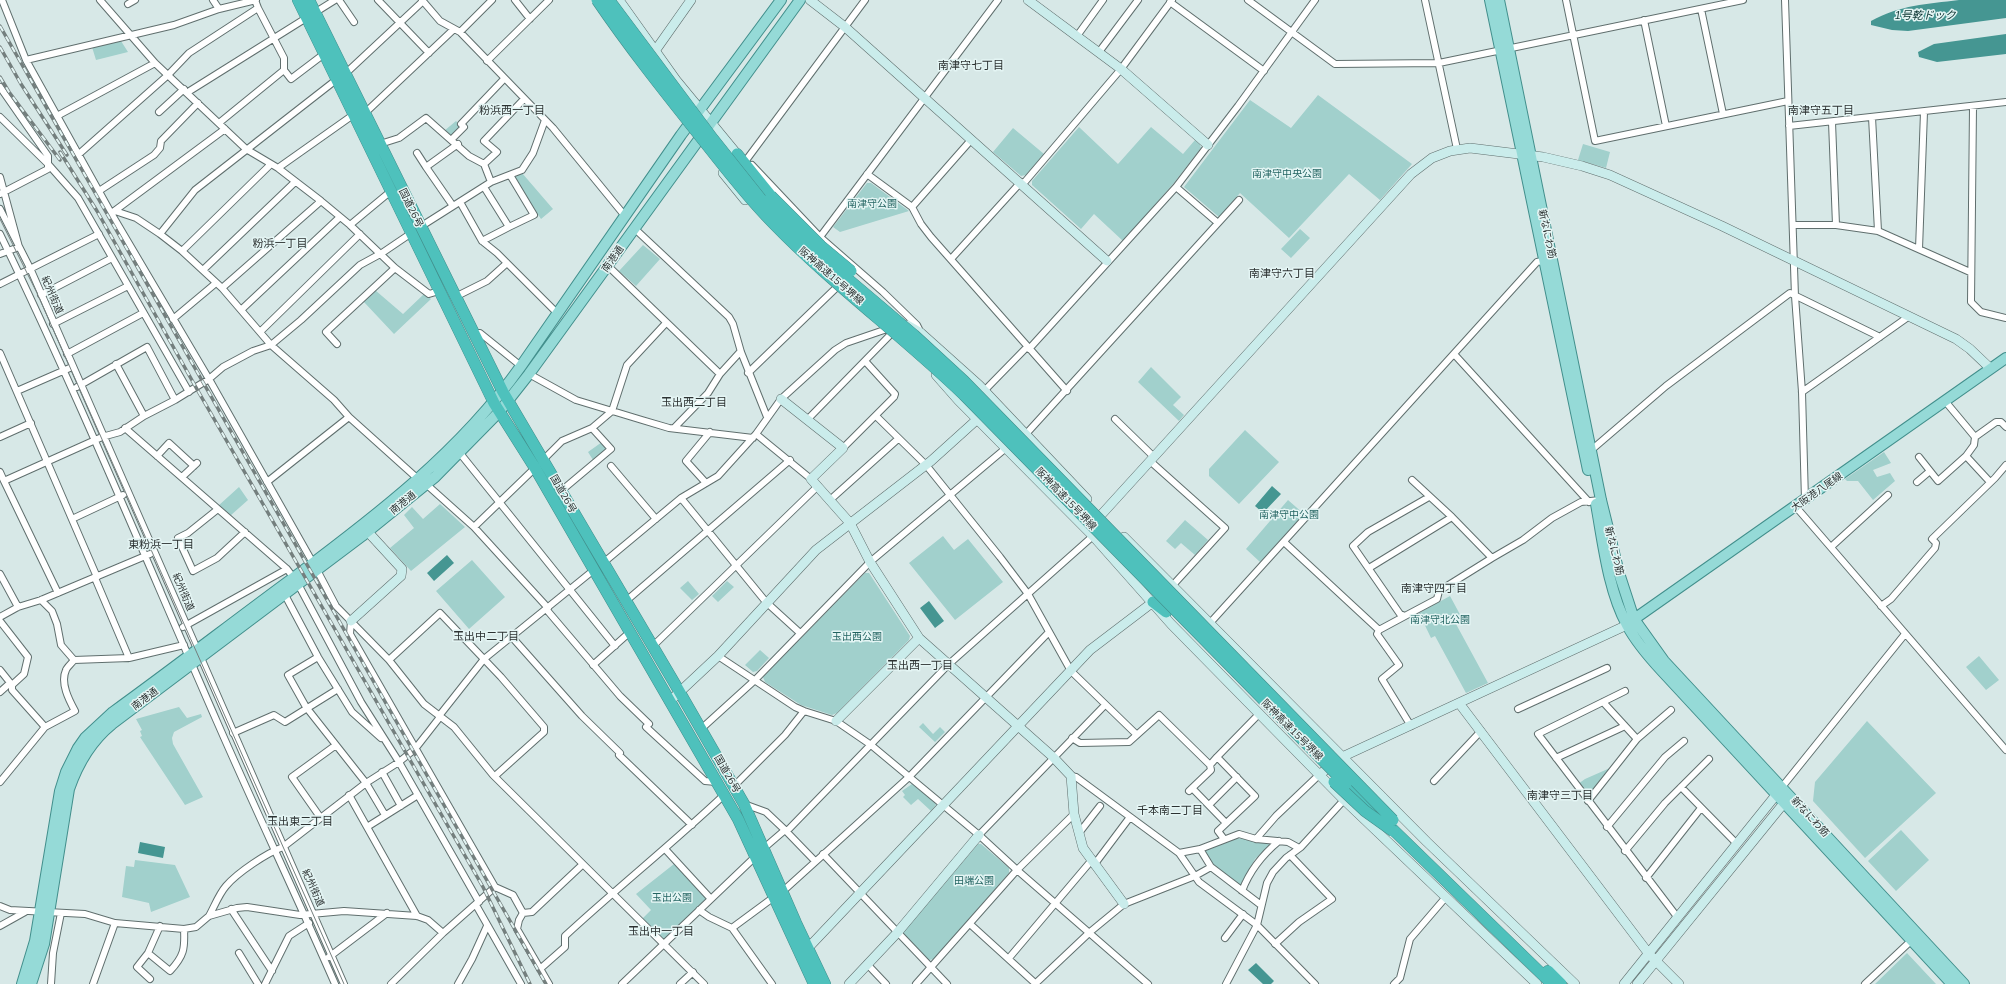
<!DOCTYPE html>
<meta charset="utf-8">
<style>
body{margin:0}
canvas{display:block;background:#d7e8e7}
</style>
<canvas width="2006" height="984"></canvas>
<script>
const ctx = document.querySelector('canvas').getContext('2d');
ctx.lineJoin = 'round';
function fill(path, color) {
  ctx.fillStyle = color;
  ctx.fill(path, 'evenodd');
}
function strokePath(path, color, width, dash) {
  ctx.strokeStyle = color;
  ctx.lineWidth = width;
  ctx.lineCap = dash ? 'butt' : 'round';
  ctx.setLineDash(dash || []);
  ctx.stroke(path);
}
function drawText(font, color, halo, rows, align = 'center') {
  ctx.font = font + ' Mulish,"Noto Sans JP",sans-serif';
  ctx.lineWidth = 3;
  ctx.setLineDash([]);
  ctx.textBaseline = 'middle';
  ctx.strokeStyle = halo;
  ctx.fillStyle = color;
  for (const [text, x, y, turn = 0] of rows) {
    ctx.save();
    ctx.translate(x, y);
    ctx.rotate((+turn || 0) * Math.PI / 180);
    ctx.textAlign = isNaN(turn) ? turn : align;
    if (halo) ctx.strokeText(text, 0, 0);
    ctx.fillText(text, 0, 0);
    ctx.restore();
  }
}
const green = new Path2D(`
 M121,41L128,52L96,60L92,47Z
 M1318,95L1412,164L1380,200L1349,174L1289,238L1240,193L1219,217L1184,187L1250,100L1291,128Z
 M456,121L462,127L452,138L444,131Z
 M1079,127L1118,164L1151,127L1183,154L1195,140L1200,144L1201,148L1173,184L1123,241L1094,214L1081,229L1032,185V181Z
 M1013,128L1044,154L1026,175L1021,176L993,152Z
 M1583,144L1610,152L1606,168L1578,160Z
 M522,173L553,209L541,219L513,177Z
 M867,183H871L909,211L840,232L833,227Z
 M1300,229L1310,238L1291,258L1281,249Z
 M643,245L660,259L636,286L619,271Z
 M375,290L403,314L424,294L431,299L394,334L363,301Z
 M1151,367L1181,397L1173,405L1184,415L1179,421L1138,382Z
 M1245,430L1279,462L1239,504L1209,476V469Z
 M602,442L607,448L593,460L588,452Z
 M1884,452L1891,463L1873,470L1877,477L1890,473L1895,481L1873,500L1858,481H1847L1845,479Z
 M239,487L248,500L230,516L218,506Z
 M1288,500L1304,514L1260,562L1246,549Z
 M440,504L465,527L411,571L390,548L414,528L404,515L412,507L423,519Z
 M1185,520L1208,540L1195,555L1181,543L1175,549L1166,541Z
 M943,536L954,550L968,539L1003,582L955,620L909,563Z
 M472,560L505,597L469,629L436,591Z
 M865,573H869L910,636L909,640L837,713L832,715L801,705L765,682L763,677Z
 M688,581L699,594L692,600L680,588Z
 M727,581L734,587L718,602L712,596Z
 M1450,596L1463,620L1456,624L1488,683L1466,693L1435,636L1431,638L1419,613Z
 M760,650L769,658L757,671L753,672L745,665Z
 M1979,656L1999,680L1986,690L1966,667Z
 M179,707L187,718L201,714L202,717L174,732L172,738L173,744L203,797L185,805L140,737L142,736L140,731L142,730L136,719Z
 M1867,721L1936,793L1865,858L1813,801L1815,782Z
 M923,723L933,734L940,727L945,732L935,742L919,727Z
 M1610,768L1611,770L1588,798L1578,784L1585,779Z
 M912,784L935,802L936,805L931,811L918,799L911,805L903,797L905,795L902,791Z
 M1901,830L1929,860L1896,891L1868,861Z
 M1246,838L1269,842L1270,845L1255,859L1240,886L1214,867L1203,852L1205,850L1233,839Z
 M978,844H981L1009,868V873L934,959L929,960L904,935V931Z
 M135,860L175,865L190,897L151,912L149,903L122,897L126,866L134,867Z
 M674,864L708,900L665,940H662L641,920L651,910L636,894Z
 M1907,953L1936,984H1875Z`);
const water = new Path2D(`
 M1959,0H2006V18L1908,31L1892,30L1871,25V21C1900,5 1927,4 1959,0Z
 M2006,34V54L1937,62L1919,57L1918,52L1934,44Z
 M1272,486L1281,494L1263,513L1255,506Z
 M447,555L454,563L434,581L427,573Z
 M929,601L944,621L935,628L920,608Z
 M140,842L165,847L163,858L138,853Z
 M1256,963L1274,981L1271,984H1263L1248,970Z`);
const street = new Path2D(`
 M2,0L26,60L111,213L209,379L313,563
 M100,0L155,63L246,149L278,168L321,201L350,225L395,268L429,294L439,291
 M213,0L219,9
 M339,0L354,22
 M378,0L429,53
 M422,0L440,21L460,32L553,128L625,216
 M515,0L530,19
 M1248,0L1335,64L1439,63L1743,0
 M1425,0L1457,149
 M1566,0L1595,141L1788,101
 M1785,0L1795,296L1802,392L1805,500
 M1170,2L1264,71
 M128,4L135,0
 M1701,9L1723,114
 M1644,20L1666,126
 M460,32L492,0
 M1077,36L1103,0
 M1099,52L1138,0
 M26,60L174,25L219,9L256,0
 M487,61L549,0
 M284,70L291,79L324,54
 M345,74L422,2
 M0,87L48,156V169L0,194
 M188,92L335,0
 M1973,107L1971,302L1981,312L2006,318
 M159,112L184,89
 M365,113L454,29
 M57,116L155,63
 M0,117L48,164L78,198L189,392
 M1872,117L1878,231
 M1832,122L1836,225
 M219,123L284,70V58L258,8
 M1789,126L2006,102
 M451,140L464,127L461,124L504,79
 M380,144L399,138L426,118L469,156L484,164L491,182
 M417,153L426,167
 M79,154L168,75L189,53L258,8L255,0
 M747,159L865,0
 M484,164L497,152L484,141L524,99
 M752,165L820,237L883,292L917,325L920,331
 M278,168L353,115
 M867,174L912,207L921,224L931,237L1067,391
 M0,177L19,247L0,254
 M1023,184L1121,69L1172,0
 M1176,187L1218,223
 M99,191L154,155L160,148L161,141L198,103
 M460,202L482,241L497,253L557,313
 M453,206L426,167L458,144
 M912,207L971,140
 M0,209L30,268L344,984
 M115,211L136,218L160,234L182,251L222,288L271,345L334,400L349,417L418,479
 M113,212L225,129
 M350,225L391,191
 M1794,225H1836L1878,231L1970,272
 M420,227L491,182L522,170L533,153L545,120
 M509,227L534,215L510,175
 M634,228L729,317L733,324L741,352L767,417
 M0,234C78,395 146,560 218,724C256,811 297,897 335,984
 M160,234L195,190L336,80
 M820,237L998,0
 M482,241L509,227L484,187
 M1919,249L1924,112
 M182,251L271,164
 M951,259L1021,182
 M608,266L720,374
 M203,270L295,182
 M0,284L99,234
 M222,288L321,201
 M41,295L112,258
 M455,297L487,281L507,263
 M241,310L340,217
 M173,319L216,283
 M53,324L128,286
 M260,332L360,234
 M474,333H480L521,366
 M337,344L326,332L395,268
 M1029,349L1176,187L1238,106L1315,0
 M0,353L97,577
 M67,354L143,313
 M1454,354L1589,502
 M116,364L144,416
 M748,373L837,287
 M529,374L576,400L642,420L669,428L753,438
 M77,387L147,347L175,400
 M985,390L1027,347
 M17,391L72,367
 M1802,392L1908,317
 M1945,401L1975,437L1996,422H2001L2006,427
 M876,416L926,465L1000,557L1028,594L1071,671L1137,735
 M1115,419L1154,457
 M807,420L892,333
 M125,428L287,569L293,577
 M674,428L708,393L720,374L740,352
 M756,434L811,479
 M1026,434L1239,200
 M0,437L31,423
 M1975,437L1974,445L1966,456L1990,482
 M843,448L894,397L895,394L865,361
 M459,452L615,646
 M1589,452L1666,386L1790,293L1880,337
 M157,456L169,443L194,466
 M1919,457L1938,481L1966,456
 M543,460L562,441L592,428L612,411L627,365L666,323
 M1150,461L1225,528L1173,585
 M611,466L656,519
 M0,472L4,481L102,437L120,432L144,416L175,400L209,379L223,367L253,351L271,345L301,320L360,265L382,253L413,232
 M182,477L197,463
 M1412,480L1452,517L1492,558L1523,540L1552,518L1581,502L1600,500
 M4,481L58,593
 M267,482L349,417
 M1917,482L1930,471
 M706,483L686,461L710,432
 M426,484L474,527L548,608
 M561,491L611,449L592,428
 M1429,497L1368,532L1353,546L1400,614L1405,616L1437,599L1439,591L1492,558
 M681,498L766,602L800,633
 M830,500L898,439
 M1796,507L2006,750
 M218,509L188,533L178,538L193,571L217,558L245,532
 M72,519L123,495
 M474,527L535,468
 M1284,542L1379,630
 M1831,547L1888,495
 M603,563L681,498L718,476L756,434L781,399L835,350L846,343L887,329
 M1369,568L1452,517
 M317,570L336,606L389,660L424,704L454,727L493,775L704,984
 M0,574L18,607
 M95,578L129,658
 M298,584L361,702L399,762L479,902
 M285,595L318,657L352,712L381,738
 M41,600L52,611L57,624L61,645L74,660L129,658L184,645
 M626,601L790,460
 M1881,606L1891,599L1935,548L1936,543L1932,539L1995,478L2006,465
 M546,609L620,696L649,724
 M1405,616L1379,630L1377,634L1399,665L1382,679L1411,726
 M0,617L18,607L41,600L150,554
 M0,621L28,657L24,674L12,685
 M351,621L350,634L495,887L513,895L523,913
 M1210,623L1537,262L1547,260
 M183,627L287,569
 M511,636L582,716L620,753
 M653,646L818,486
 M718,656L795,707L804,711L836,721L871,745L979,835L1017,870L1148,984
 M318,657L288,675L306,707L366,783L385,815
 M389,660L440,613L501,677L544,727V732L495,776
 M593,665L630,632
 M0,670L12,685V690L45,727
 M1625,691L1538,734L1678,918
 M0,692L10,683
 M1603,702L1637,739
 M1518,709L1607,668
 M439,716L484,659L595,569
 M646,727L705,781L716,782
 M701,729L755,680L870,562L1006,448
 M233,733L274,715L285,722L338,689
 M1072,738L1080,743L1129,742L1159,715L1210,765L1217,757L1255,796L1218,831L1224,839
 M619,755L692,825
 M1217,757L1259,714
 M1556,758L1625,726
 M382,772L401,806
 M1071,776L1076,777L1179,853L1199,882L1257,925L1315,984
 M1434,781L1481,731
 M0,782L45,727L75,711C69,700 60,683 66,670C67,667 72,663 74,660
 M734,786L785,735L804,711
 M1681,787L1737,844
 M1782,787L1905,634
 M1192,788L1226,823
 M1189,791L1211,770L1210,765
 M349,795L417,916
 M1588,801L1637,739L1671,710
 M744,804L766,812L785,830L764,848
 M1209,805L1237,777
 M320,817L292,777L336,745
 M367,827L418,795
 M1607,827L1665,757L1684,741
 M785,830L815,861
 M787,831L949,664L1093,536
 M1079,833L1100,806
 M979,835L1105,705
 M1256,839L1276,816L1319,775
 M665,849L711,899
 M1200,849L1239,834L1256,839L1288,842L1299,848
 M1625,851L1665,803L1709,759
 M1179,853L1200,849L1211,867L1261,905
 M823,854L947,984
 M1094,865L1130,817
 M1646,878L1701,808
 M1242,891C1250,870 1262,855 1279,841
 M782,892L909,777L1049,632
 M476,905L521,984
 M0,906L10,910L85,914L115,923L184,929L196,927L209,916L237,908L247,907L300,915L344,911L417,916L428,920L443,933
 M231,909L272,971
 M699,910L709,917L732,928L772,984
 M209,916C214,907 219,894 226,886C238,872 267,853 283,847L366,783L399,762L415,749L440,717
 M970,924L1036,984
 M0,926L25,912
 M160,926L148,953L170,971C184,956 185,949 184,929
 M732,928L774,897
 M1225,938L1243,914
 M1275,944L1299,922L1332,899L1290,855
 M148,953L137,967L150,979
 M239,953L258,984
 M329,957L387,913
 M1009,958L1091,861
 M867,964L886,984
 M540,969L565,947V936C617,888 672,844 724,795
 M51,984L53,953L61,913
 M93,984L115,923
 M265,984L289,936L309,923
 M391,984L443,933L495,887
 M458,984L472,959L487,926
 M549,984L517,929L519,920L523,913L532,912L582,865
 M622,984L755,857
 M680,984L693,972
 M916,984L1017,870L1074,814
 M1035,984L1090,932L1124,904L1195,876L1211,867
 M1226,984L1257,925L1267,883L1273,872L1286,858L1301,847L1344,800
 M1394,984L1400,978L1410,939L1446,897
 M1865,984L1914,938`);
const secondary = new Path2D(`
 M619,0L676,80L737,154L739,160
 M810,0L845,27L1107,261
 M1028,0L1121,69L1208,145
 M655,51L691,0
 M723,173L745,200
 M907,325L921,333L979,385L1087,499
 M936,375L958,400L1093,536L1171,624L1344,800L1537,984
 M781,399L843,448L811,479L850,523L870,562L919,638L1053,757L1071,776L1074,814L1083,848L1124,904
 M1101,515L1411,174L1432,158L1450,151L1470,148L1543,157L1582,166L1610,175L1722,226L1956,339L1970,349L1990,368
 M1124,537L1427,842L1575,984
 M351,621L401,576L402,569L368,532
 M670,701L718,656L816,550L931,461L982,415
 M1459,703L1649,954L1679,984
 M836,721L919,638
 M1319,775L1342,757L1627,625
 M808,948L1090,650L1157,599
 M849,984L897,933L979,835
 M1624,984L1780,790
 M1637,984L1784,803L1783,797`);
const primary = new Path2D(`
 M1490,0L1588,470
 M1499,0L1601,500L1619,573L1634,619L1664,661L1964,984
 M1596,504C1603,542 1608,590 1627,625C1636,642 1649,657 1662,671L1952,984
 M1630,622L2006,358
 M22,984L35,941L60,791L66,772L78,748L85,738L113,712C174,668 233,622 293,578C376,516 460,452 521,366L681,135L781,0
 M31,984L44,944L69,789C78,763 91,741 112,724L362,536L435,477L499,412L529,374L800,0`);
const highway = new Path2D(`
 M298,0L494,403L535,468L738,819L814,984
 M309,0L503,392L675,684L744,804L796,923L825,984
 M737,154L771,196
 M1153,602L1166,612
 M1346,784L1552,984
 M1548,971L1561,984`);
const tram = new Path2D(`
 M0,219L37,293L344,984`);
const rail = new Path2D(`
 M0,26L546,984
 M0,47L21,84L67,155
 M0,77L9,92L60,160
 M60,152L97,211L198,391L483,887L530,984`);
const highwayBridge = new Path2D(`
 M597,0C629,47 664,91 699,135C723,165 746,196 773,223C833,285 903,336 964,395L1346,784
 M609,0L713,139L764,203L823,258L914,335L964,381L1393,820
 M771,196L821,246L851,271
 M1334,782L1365,811L1393,831`);
const parkNames = [
 ["南津守中央公園",1287,174],
 ["南津守公園",872,204],
 ["南津守中公園",1289,515],
 ["南津守北公園",1440,620],
 ["玉出西公園",857,637],
 ["田端公園",974,881],
 ["玉出公園",672,898]
];
const streetNames = [
 ["国道26号",411,208,64],
 ["新なにわ筋",1547,234,78],
 ["南港通",613,259,-55],
 ["阪神高速15号堺線",831,276,41],
 ["紀州街道",52,295,67],
 ["大阪港八尾線",1817,492,-35],
 ["国道26号",563,494,60],
 ["阪神高速15号堺線",1066,499,46],
 ["南港通",403,503,-39],
 ["新なにわ筋",1614,551,76],
 ["紀州街道",183,592,67],
 ["南港通",145,699,-37],
 ["阪神高速15号堺線",1292,730,45],
 ["国道26号",727,774,60],
 ["新なにわ筋",1810,817,47],
 ["紀州街道",313,888,66]
];
const waterNames = [
 ["1号乾ドック",1925,16]
];
const neighbourhoodNames = [
 ["南津守七丁目",971,66],
 ["粉浜西一丁目",512,111],
 ["南津守五丁目",1821,111],
 ["粉浜一丁目",280,244],
 ["南津守六丁目",1282,274],
 ["玉出西二丁目",694,403],
 ["東粉浜一丁目",161,545],
 ["南津守四丁目",1434,589],
 ["玉出中二丁目",486,637],
 ["玉出西一丁目",920,666],
 ["南津守三丁目",1560,796],
 ["千本南二丁目",1170,811],
 ["玉出東二丁目",300,822],
 ["玉出中一丁目",661,932]
];
fill(green, '#a1d0cc');
fill(water, '#459692');
strokePath(street, '#606f6e', 8);
strokePath(secondary, '#606f6e', 10);
strokePath(primary, '#428f8c', 12);
strokePath(highway, '#428f8c', 12);
strokePath(street, '#fff', 6);
strokePath(secondary, '#caeceb', 9);
strokePath(primary, '#95dad7', 10);
strokePath(highway, '#4ec1bc', 11);
strokePath(tram, '#747f7e', 1);
strokePath(rail, '#747f7e', 3.5);
strokePath(rail, '#e4f5f4', 2, [6]);
strokePath(highwayBridge, '#428f8c', 12, []);
strokePath(highwayBridge, '#4ec1bc', 11);
drawText('10px', '#216360', '#e4f5f4', parkNames);
drawText('10px', '#2c3232', '#e4f5f4', streetNames);
drawText('italic 11px', '#0a3331', '#e4f5f4', waterNames);
drawText('11px', '#2c3232', '#e4f5f4', neighbourhoodNames);
</script>
